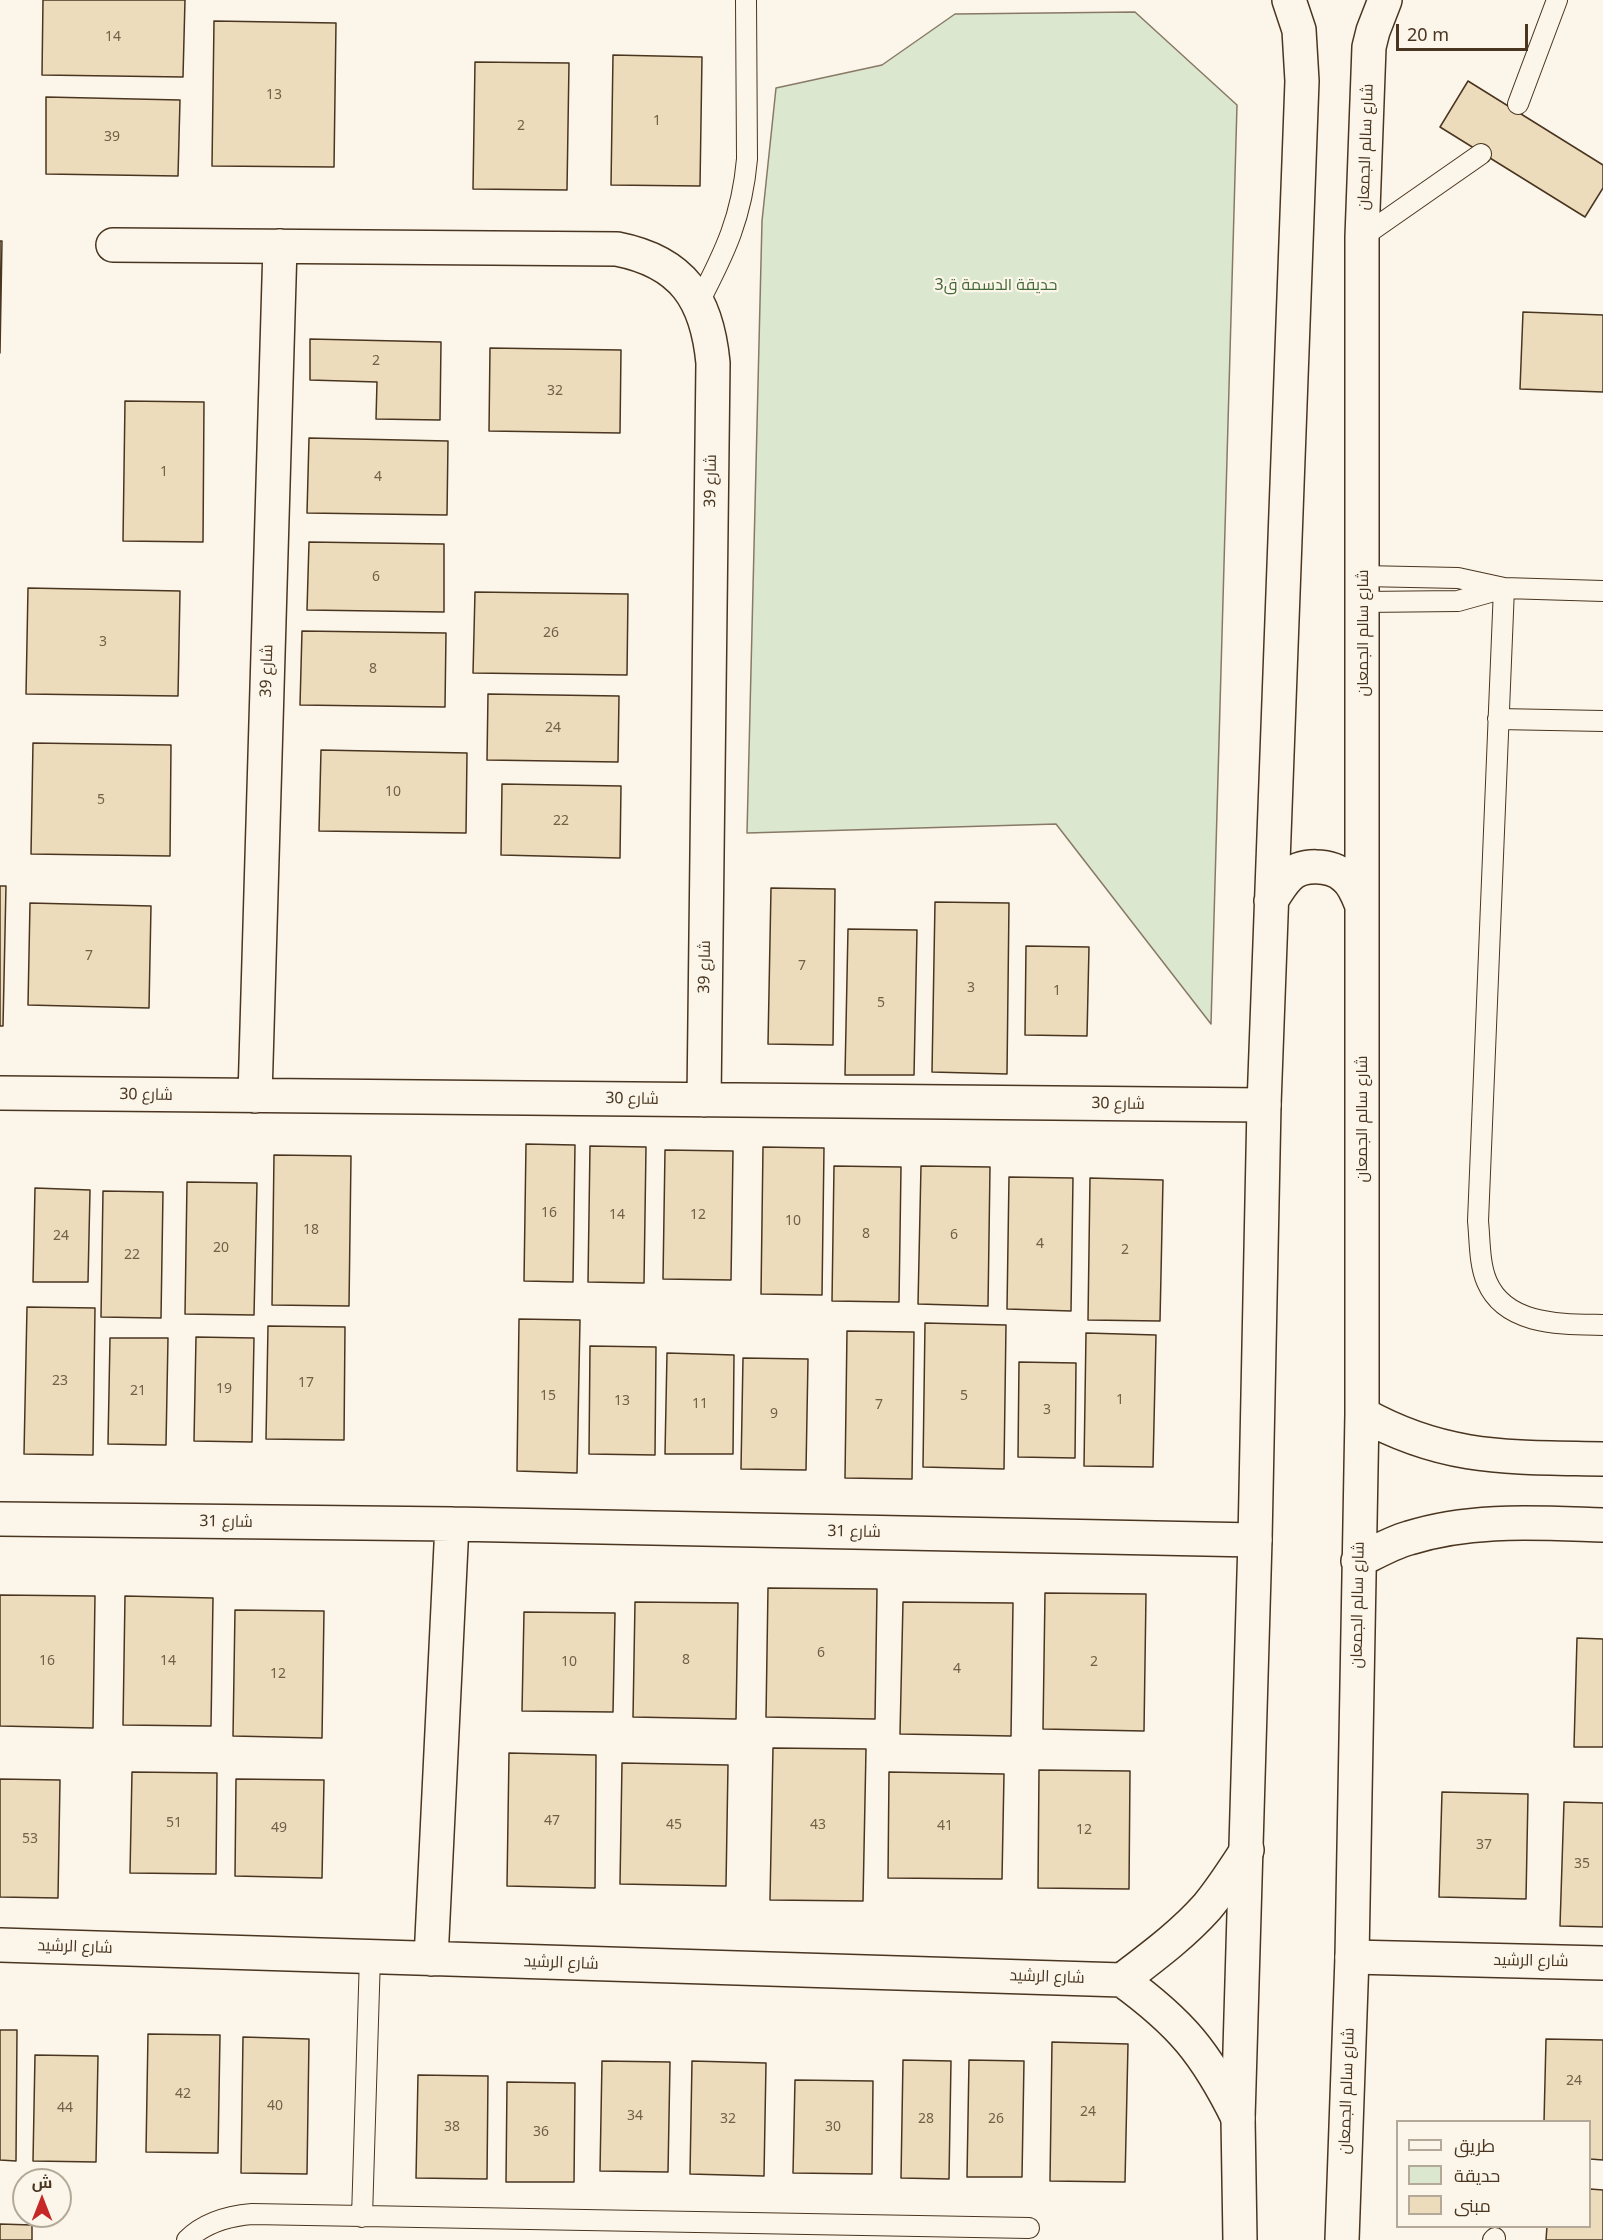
<!DOCTYPE html>
<meta charset="utf-8">
<style>
body{margin:0}
#map{position:relative;width:1603px;height:2240px;overflow:hidden;background:#fbf6e9;font-family:"Noto Sans",Cairo,sans-serif}
canvas{display:block}
.legend{position:absolute;left:1396px;top:2120px;width:195px;height:108px;box-sizing:border-box;background:#fbf6e9;border:2px solid #b4a999;margin:0;padding:8px 10px;list-style:none;font-size:18px;color:#4a3520}
.legend li{display:flex;align-items:center;gap:12px;height:30px}
.legend b{width:30px;border:2px solid #b4a999}
.north{position:absolute;left:12px;top:2168px;width:60px;height:60px;box-sizing:border-box;background:#fbf6e9;border:2px solid #b4a999;border-radius:50%;rotate:0deg;font-size:16px;font-weight:700;line-height:24px;text-align:center;color:#4a3520}
.north::after{content:'';display:block;margin:auto;width:21px;height:27px;background:#c62828;clip-path:polygon(50% 0,100% 100%,50% 72%,0 100%)}
.scale{position:absolute;left:1396px;top:24px;width:132px;height:27px;box-sizing:border-box;border:3px solid #4a3520;border-top:0;padding-left:8px;font-size:18px;line-height:21px;white-space:nowrap;color:#4a3520;-webkit-text-stroke:4px #fbf6e9;paint-order:stroke}
</style>
<div id="map">
<canvas width="1603" height="2240"></canvas>
<ul class="legend">
<li><b style="height:8px;background:#fbf6e9"></b>طريق</li>
<li><b style="height:16px;background:#dce7d0"></b>حديقة</li>
<li><b style="height:16px;background:#ecdcbc"></b>مبنى</li>
</ul>
<div class="north">ش</div>
<div class="scale">20 m</div>
</div>
<script>
const ctx = document.querySelector('canvas').getContext('2d');
ctx.lineJoin = 'round';
function fill(path, color) {
  ctx.fillStyle = color;
  ctx.fill(path, 'evenodd');
}
function strokePath(path, color, width, dash) {
  ctx.strokeStyle = color;
  ctx.lineWidth = width;
  ctx.lineCap = dash ? 'butt' : 'round';
  ctx.setLineDash(dash || []);
  ctx.stroke(path);
}
function drawText(font, color, halo, rows, align = 'center') {
  ctx.font = font + ' "Noto Sans",Cairo,sans-serif';
  ctx.lineWidth = 4.5;
  ctx.setLineDash([]);
  ctx.textBaseline = 'middle';
  ctx.strokeStyle = halo;
  ctx.fillStyle = color;
  for (const [text, x, y, turn = 0] of rows) {
    ctx.save();
    ctx.translate(x, y);
    ctx.rotate((+turn || 0) * Math.PI / 180);
    ctx.textAlign = isNaN(turn) ? turn : align;
    if (halo) ctx.strokeText(text, 0, 0);
    ctx.fillText(text, 0, 0);
    ctx.restore();
  }
}
const green = new Path2D(`
 M1135,12L1237,105L1211,1024L1056,824L747,833L762,221L776,88L882,65L955,14Z`);
const building = new Path2D(`
 M43,0H185L183,77L42,75Z
 M214,21L336,23L334,167L212,166Z
 M613,55L702,57L700,186L611,185Z
 M475,62L569,63L567,190L473,189Z
 M1468,81L1603,165V188L1585,217L1440,127Z
 M46,97L180,100L178,176L46,174Z
 M0,241H2L0,353Z
 M1523,312L1603,315V392L1520,389Z
 M310,339L441,342L440,420L376,419L377,382L310,380Z
 M490,348L621,350L620,433L489,431Z
 M125,401L204,402L203,542L123,541Z
 M309,438L448,441L447,515L307,513Z
 M309,542L444,544V612L307,610Z
 M28,588L180,591L178,696L26,694Z
 M475,592L628,594L627,675L473,673Z
 M302,631L446,633L445,707L300,705Z
 M488,694L619,696L618,762L487,760Z
 M33,743L171,745L170,856L31,854Z
 M321,750L467,753L466,833L319,831Z
 M502,784L621,786L620,858L501,855Z
 M0,886H6L3,1026H0Z
 M771,888L835,889L833,1045L768,1044Z
 M935,902L1009,903L1007,1074L932,1072Z
 M30,903L151,906L149,1008L28,1005Z
 M848,929L917,930L914,1075H845Z
 M1026,946L1089,947L1087,1036L1025,1035Z
 M526,1144L575,1145L573,1282L524,1281Z
 M590,1146L646,1147L644,1283L588,1282Z
 M763,1147L824,1148L822,1295L761,1294Z
 M665,1150L733,1151L731,1280L663,1279Z
 M274,1155L351,1156L349,1306L272,1305Z
 M834,1166L901,1167L899,1302L832,1301Z
 M921,1166L990,1167L988,1306L918,1304Z
 M1009,1177L1073,1178L1071,1311L1007,1309Z
 M1090,1178L1163,1180L1160,1321L1088,1320Z
 M187,1182L257,1183L254,1315L185,1314Z
 M35,1188L90,1190L88,1282H33Z
 M103,1191L163,1192L161,1318L101,1317Z
 M27,1307L95,1308L93,1455L24,1454Z
 M519,1319L580,1320L577,1473L517,1471Z
 M925,1323L1006,1325L1004,1469L923,1467Z
 M268,1326L345,1327L344,1440L266,1439Z
 M847,1331L914,1332L912,1479L845,1478Z
 M1086,1333L1156,1335L1153,1467L1084,1466Z
 M196,1337L254,1338L252,1442L194,1441Z
 M110,1338H168L166,1445L108,1444Z
 M590,1346L656,1347L655,1455L589,1454Z
 M667,1353L734,1355L733,1454H665Z
 M743,1358L808,1359L806,1470L741,1469Z
 M1019,1362L1076,1363L1075,1458L1018,1457Z
 M768,1588L877,1589L875,1719L766,1717Z
 M1045,1593L1146,1594L1144,1731L1043,1729Z
 M0,1595L95,1596L93,1728L0,1726Z
 M125,1596L213,1598L211,1726L123,1725Z
 M635,1602L738,1603L736,1719L633,1717Z
 M903,1602L1013,1603L1011,1736L900,1734Z
 M235,1610L324,1611L322,1738L233,1736Z
 M524,1612L615,1613L613,1712L522,1711Z
 M1577,1638L1603,1639V1747H1574Z
 M773,1748L866,1749L863,1901L770,1900Z
 M509,1753L596,1755L595,1888L507,1886Z
 M622,1763L728,1765L726,1886L620,1884Z
 M1039,1770L1130,1771L1129,1889L1038,1888Z
 M132,1772L217,1773L216,1874L130,1873Z
 M889,1772L1004,1774L1002,1879L888,1878Z
 M0,1779L60,1780L58,1898L0,1897Z
 M236,1779L324,1780L322,1878L235,1876Z
 M1442,1792L1528,1794L1526,1899L1439,1897Z
 M1564,1802L1603,1803V1927L1560,1926Z
 M0,2030H17L16,2161L0,2160Z
 M148,2034L220,2035L218,2153L146,2152Z
 M243,2037L309,2039L307,2174L241,2173Z
 M1546,2039L1603,2040V2160L1590,2159V2122H1544Z
 M1052,2042L1128,2044L1125,2182L1050,2181Z
 M35,2055L98,2056L96,2162L33,2161Z
 M903,2060L951,2061L949,2179L901,2178Z
 M969,2060L1024,2061L1022,2177H967Z
 M602,2061L670,2062L668,2172L600,2171Z
 M692,2061L766,2063L764,2176L690,2174Z
 M418,2075L488,2076L487,2179L416,2178Z
 M795,2080L873,2081L872,2174L793,2173Z
 M507,2082L575,2083L574,2182H506Z
 M1590,2189L1603,2190V2240H1546L1547,2226H1590Z
 M0,2224L32,2225V2240H0Z`);
const service = new Path2D(`
 M1518,104L1557,0
 M1362,237L1481,154
 M699,302C725,252 742,217 747,159L746,0
 M1363,576L1458,578L1504,588L1603,591
 M1504,588L1478,1221C1480,1240 1479,1264 1487,1282C1506,1326 1562,1324 1603,1325
 M1363,602L1458,601L1501,589
 M1498,719L1603,721
 M362,2217L370,1956
 M187,2240C205,2222 228,2216 252,2214L1029,2228
 M1493,2240L1495,2238`);
const minor = new Path2D(`
 M113,245L617,249C683,262 707,299 713,363L704,1100
 M0,1093L1264,1105
 M255,1096L280,246
 M0,1519L452,1524L1255,1540
 M0,1945L1122,1980C1181,2023 1206,2053 1238,2118
 M1352,1957L1603,1963
 M431,1959L452,1524
 M1122,1980C1152,1957 1182,1935 1207,1907C1222,1889 1234,1870 1247,1850`);
const tertiary = new Path2D(`
 M1271,901C1276,893 1281,884 1288,877C1301,863 1331,864 1345,877C1354,884 1358,896 1362,906
 M1362,1414C1446,1461 1511,1457 1603,1459
 M1358,1561C1374,1553 1391,1543 1409,1538C1472,1518 1538,1523 1603,1525
 M1240,2240L1238,2118L1255,1540L1264,1105L1302,81L1299,30L1289,0
 M1342,2240L1352,1957L1362,1414V237L1369,47L1373,31L1385,0`);
const numberNames = [
 ["14",113,37],
 ["13",274,95],
 ["1",657,121],
 ["2",521,126],
 ["39",112,137],
 ["2",376,361],
 ["32",555,391],
 ["1",164,472],
 ["4",378,477],
 ["6",376,577],
 ["26",551,633],
 ["3",103,642],
 ["8",373,669],
 ["24",553,728],
 ["10",393,792],
 ["5",101,800],
 ["22",561,821],
 ["7",89,956],
 ["7",802,966],
 ["3",971,988],
 ["1",1057,991],
 ["5",881,1003],
 ["16",549,1213],
 ["14",617,1215],
 ["12",698,1215],
 ["10",793,1221],
 ["18",311,1230],
 ["8",866,1234],
 ["6",954,1235],
 ["24",61,1236],
 ["4",1040,1244],
 ["20",221,1248],
 ["2",1125,1250],
 ["22",132,1255],
 ["23",60,1381],
 ["17",306,1383],
 ["19",224,1389],
 ["21",138,1391],
 ["15",548,1396],
 ["5",964,1396],
 ["1",1120,1400],
 ["13",622,1401],
 ["11",700,1404],
 ["7",879,1405],
 ["3",1047,1410],
 ["9",774,1414],
 ["6",821,1653],
 ["8",686,1660],
 ["16",47,1661],
 ["14",168,1661],
 ["10",569,1662],
 ["2",1094,1662],
 ["4",957,1669],
 ["12",278,1674],
 ["47",552,1821],
 ["51",174,1823],
 ["45",674,1825],
 ["43",818,1825],
 ["41",945,1826],
 ["49",279,1828],
 ["12",1084,1830],
 ["53",30,1839],
 ["37",1484,1845],
 ["35",1582,1864],
 ["24",1574,2081],
 ["42",183,2094],
 ["40",275,2106],
 ["44",65,2108],
 ["24",1088,2112],
 ["34",635,2116],
 ["32",728,2119],
 ["28",926,2119],
 ["26",996,2119],
 ["38",452,2127],
 ["30",833,2127],
 ["36",541,2132]
];
const streetNames = [
 ["شارع سالم الجمعان",1366,147,-88],
 ["شارع 39",711,481,-89],
 ["شارع سالم الجمعان",1363,633,-90],
 ["شارع 39",267,671,-88],
 ["شارع 39",705,967,-89],
 ["شارع 30",146,1095,1],
 ["شارع 30",632,1099,1],
 ["شارع 30",1118,1104,1],
 ["شارع سالم الجمعان",1362,1119,-90],
 ["شارع 31",226,1522,1],
 ["شارع 31",854,1532,1],
 ["شارع سالم الجمعان",1358,1605,-89],
 ["شارع الرشيد",75,1947,2],
 ["شارع الرشيد",1531,1961,1],
 ["شارع الرشيد",561,1963,2],
 ["شارع الرشيد",1047,1977,2],
 ["شارع سالم الجمعان",1347,2091,-88]
];
const parkNames = [
 ["حديقة الدسمة ق3",996,285]
];
fill(green, '#dce7d0');
strokePath(green, '#887966', 1.5);
fill(building, '#ecdcbc');
strokePath(building, '#4a3520', 1.5);
strokePath(service, '#4a3520', 22);
strokePath(minor, '#4a3520', 36);
strokePath(tertiary, '#4a3520', 36);
strokePath(service, '#fbf6e9', 20);
strokePath(minor, '#fbf6e9', 33);
strokePath(tertiary, '#fbf6e9', 33);
drawText('14px', '#725f47', null, numberNames);
drawText('16px', '#4a3520', '#fbf6e9', streetNames);
drawText('16px', '#436837', '#fbf6e9', parkNames);
</script>
